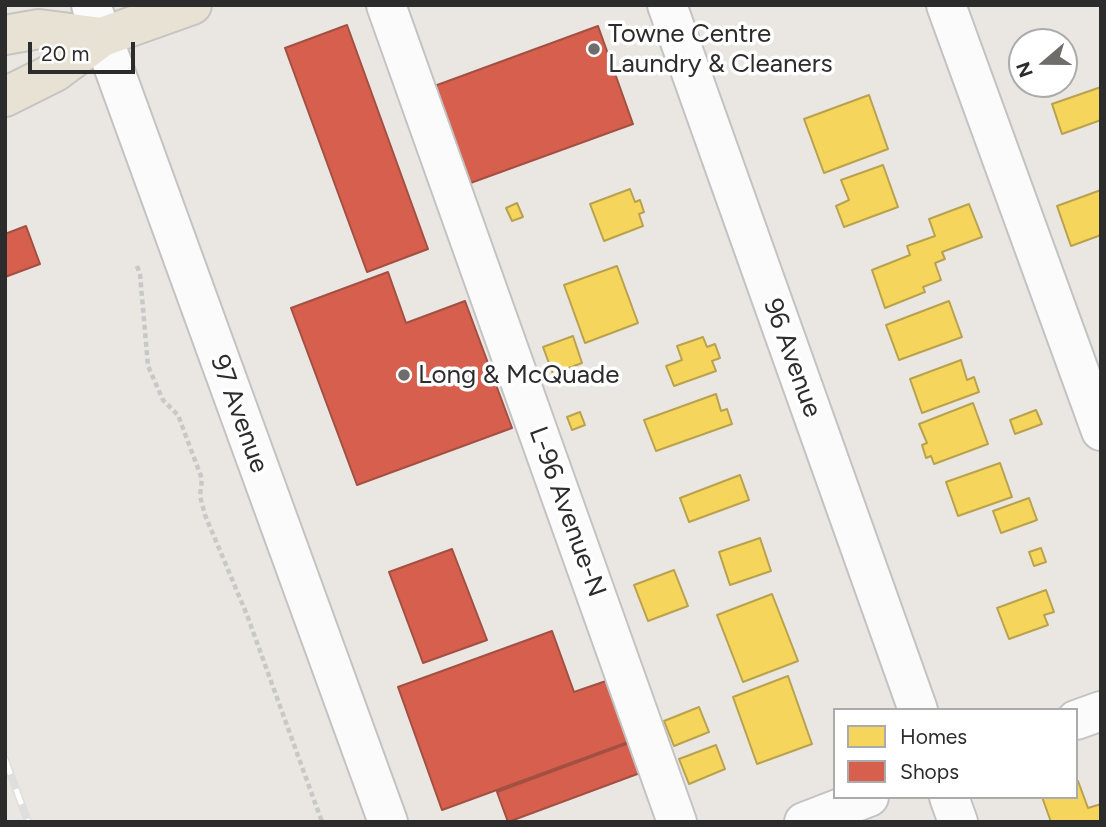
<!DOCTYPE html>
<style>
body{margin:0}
#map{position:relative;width:1106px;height:827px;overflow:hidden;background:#eae6e2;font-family:Figtree,sans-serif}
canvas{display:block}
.frame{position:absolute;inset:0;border:7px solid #2c2c2c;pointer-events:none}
.legend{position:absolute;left:833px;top:708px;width:245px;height:91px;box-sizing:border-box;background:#fff;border:2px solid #ababab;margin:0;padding:9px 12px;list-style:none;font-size:21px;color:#2c2c2c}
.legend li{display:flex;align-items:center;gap:14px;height:35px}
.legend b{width:35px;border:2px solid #ababab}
.north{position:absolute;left:1008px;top:28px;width:70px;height:70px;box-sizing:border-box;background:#fff;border:2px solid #ababab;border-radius:50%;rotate:250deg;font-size:19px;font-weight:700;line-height:28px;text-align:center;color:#2c2c2c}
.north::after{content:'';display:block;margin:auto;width:24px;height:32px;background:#6e6d6c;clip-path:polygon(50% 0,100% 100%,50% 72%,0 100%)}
.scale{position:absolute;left:28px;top:42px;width:107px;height:32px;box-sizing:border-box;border:4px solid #2c2c2c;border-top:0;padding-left:9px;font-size:21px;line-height:24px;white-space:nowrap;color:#2c2c2c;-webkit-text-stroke:5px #fff;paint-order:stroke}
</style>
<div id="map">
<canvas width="1106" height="827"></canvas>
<div class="frame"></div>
<ul class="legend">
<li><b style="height:19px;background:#f6d55c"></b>Homes</li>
<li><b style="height:19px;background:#d6604d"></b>Shops</li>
</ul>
<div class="north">N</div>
<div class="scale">20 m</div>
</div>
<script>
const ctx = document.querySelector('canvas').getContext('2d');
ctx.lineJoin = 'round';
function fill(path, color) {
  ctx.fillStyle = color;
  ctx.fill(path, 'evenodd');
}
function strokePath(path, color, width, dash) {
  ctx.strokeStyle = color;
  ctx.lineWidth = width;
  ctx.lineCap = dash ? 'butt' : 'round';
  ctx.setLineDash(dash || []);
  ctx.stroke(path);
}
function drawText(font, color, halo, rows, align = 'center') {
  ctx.font = font + ' Figtree,sans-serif';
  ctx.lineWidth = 7;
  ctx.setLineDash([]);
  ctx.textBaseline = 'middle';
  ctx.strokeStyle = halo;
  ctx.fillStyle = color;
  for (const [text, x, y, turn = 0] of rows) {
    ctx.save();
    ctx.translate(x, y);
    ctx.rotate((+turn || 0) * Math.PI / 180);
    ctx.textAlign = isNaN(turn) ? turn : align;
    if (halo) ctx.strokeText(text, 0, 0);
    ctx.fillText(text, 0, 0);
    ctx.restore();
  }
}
const homes = new Path2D(`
 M1101,87V120L1062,134L1052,104Z
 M869,95L888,149L824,173L804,119Z
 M883,165L898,207L844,227L836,206L849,200L841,180Z
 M630,189L635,202L640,200L644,212L639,214L643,226L604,241L590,204Z
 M1101,190V235L1071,246L1057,206Z
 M517,203L523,217L512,221L506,208Z
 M969,204L982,237L942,252L945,259L935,263L941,280L923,287L925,292L885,308L872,270L910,255L907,246L935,236L929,219Z
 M617,266L638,323L585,343L564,285Z
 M949,301L962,337L899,360L886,325Z
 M573,336L582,363L553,374L543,347Z
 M703,337L707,347L715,344L720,358L712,361L716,371L674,386L666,366L682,360L677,346Z
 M961,360L967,380L974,377L979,392L922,413L910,379Z
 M716,394L721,411L727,409L732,424L656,451L644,420Z
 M973,403L988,444L934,464L931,456L926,458L922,445L927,443L919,424Z
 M1036,410L1042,424L1015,434L1010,420Z
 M580,412L585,425L572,430L567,417Z
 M1000,463L1012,497L958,516L946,482Z
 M740,475L749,500L689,522L680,498Z
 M1029,498L1037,520L1001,533L993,511Z
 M760,538L771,571L730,585L719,552Z
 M1041,548L1046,562L1034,566L1029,552Z
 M674,570L688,606L648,621L634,585Z
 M1046,590L1054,612L1044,615L1048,625L1009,639L997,608Z
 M772,594L798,661L743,682L717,615Z
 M788,676L812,744L757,764L733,697Z
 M699,707L709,732L674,746L664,721Z
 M716,745L725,769L689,784L679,759Z
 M1078,781L1088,808L1101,804V822H1051L1042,797H1076V782Z`);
const shops = new Path2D(`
 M347,25L428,249L367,272L285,48Z
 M598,26L633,124L465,185L429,88Z
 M26,226L40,264L5,277V234Z
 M388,272L406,323L465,301L512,428L357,485L291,308Z
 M452,549L487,640L423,663L389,572Z
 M552,631L574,692L606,681L628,742L442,810L398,687Z
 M629,743L640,773L508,822L497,792Z`);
const path = new Path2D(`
 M137,266L140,274L148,366L163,400L178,415L202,479L200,496L205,515L247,615L322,822`);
const minor = new Path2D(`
 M91,5L388,822
 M386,5L677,822
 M667,5L918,710
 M946,5L1101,431
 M1076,720L1101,711
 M949,797L958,822
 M804,822L869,797`);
const major = new Path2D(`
 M5,35L39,29L102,37
 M5,97L55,72L102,37L192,5`);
const rail = new Path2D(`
 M5,759L28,822`);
const markers = [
 [594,49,7,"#6e6d6c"],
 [404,375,7,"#6e6d6c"]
];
const poiNames = [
 ["Towne Centre",608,34],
 ["Laundry & Cleaners",608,64],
 ["Long & McQuade",418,375]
];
const streetNames = [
 ["96 Avenue",792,358,70],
 ["97 Avenue",239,414,70],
 ["L-96 Avenue-N",567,512,70]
];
fill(homes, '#f6d55c');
strokePath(homes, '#b9a24e', 2);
fill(shops, '#d6604d');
strokePath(shops, '#a35043', 2);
strokePath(minor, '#c4c3c3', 42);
strokePath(major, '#c6c4c2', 42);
strokePath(path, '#c8c8c7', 4.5, [5, 3.5]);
strokePath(minor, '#fcfbfb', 38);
strokePath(major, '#e7e2d4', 38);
strokePath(rail, '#dededf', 8);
strokePath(rail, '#fff', 5, [16]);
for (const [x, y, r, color] of markers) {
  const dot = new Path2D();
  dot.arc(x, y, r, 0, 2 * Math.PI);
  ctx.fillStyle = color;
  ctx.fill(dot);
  strokePath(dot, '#fff', 2.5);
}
drawText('26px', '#2c2c2c', '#fff', poiNames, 'left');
drawText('26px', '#2c2c2c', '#fff', streetNames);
</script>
